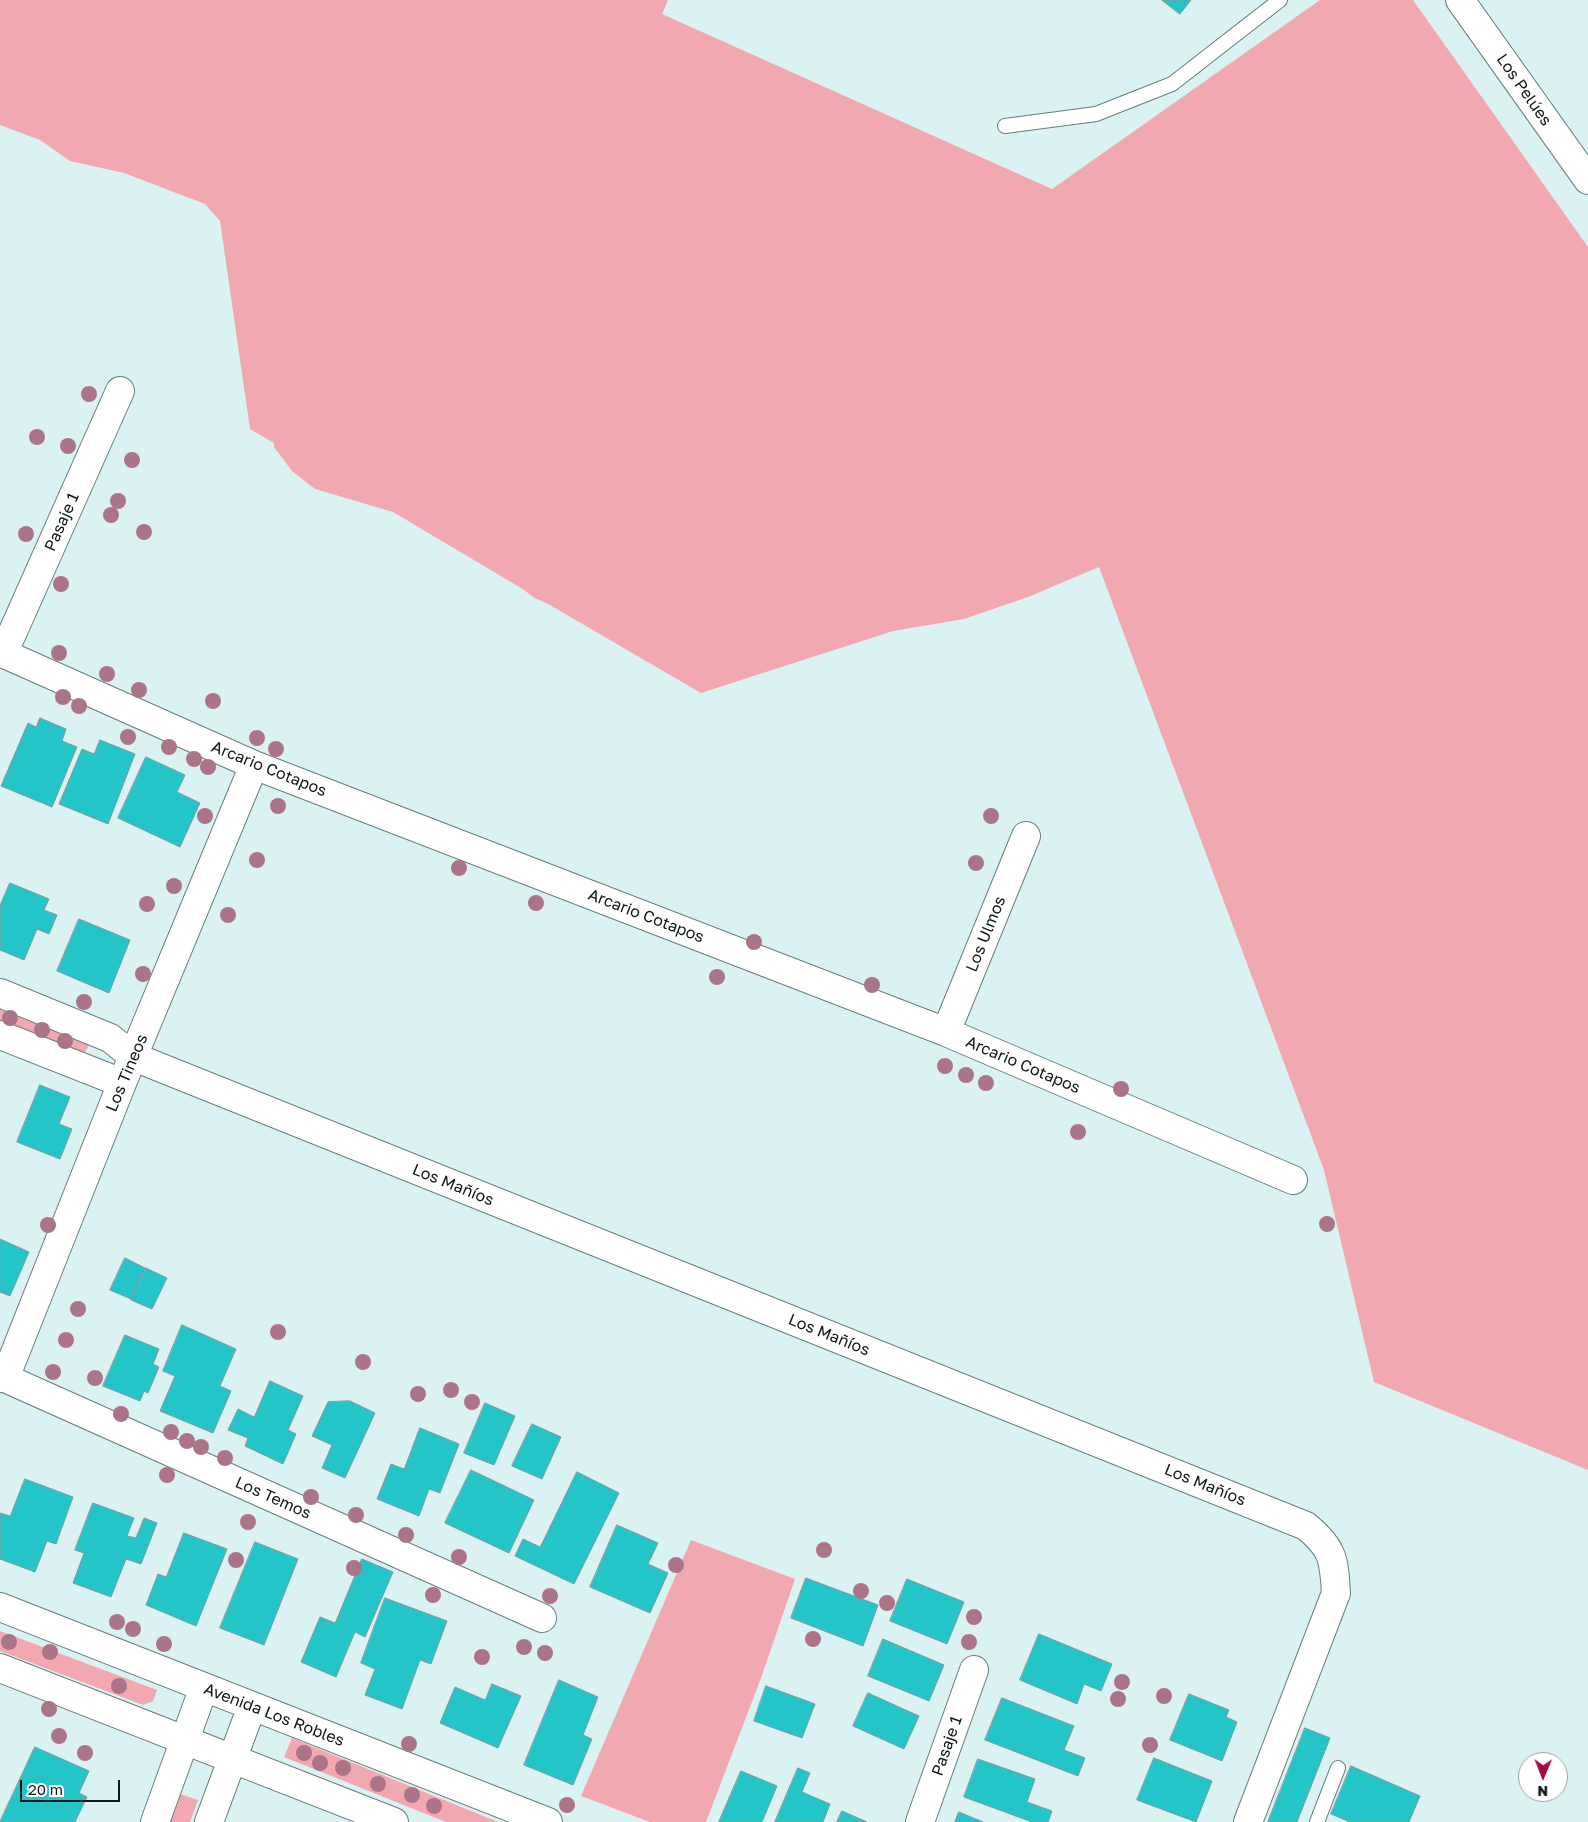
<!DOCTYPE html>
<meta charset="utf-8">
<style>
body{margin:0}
#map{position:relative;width:1588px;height:1822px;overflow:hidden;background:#daf2f2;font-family:"Golos Text",sans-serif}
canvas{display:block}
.north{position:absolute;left:1518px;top:1752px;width:50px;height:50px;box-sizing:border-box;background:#fff;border:1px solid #9fa2a2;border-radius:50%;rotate:181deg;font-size:14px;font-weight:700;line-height:20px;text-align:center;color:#0f1717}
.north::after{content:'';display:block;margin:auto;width:18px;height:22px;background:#a50d41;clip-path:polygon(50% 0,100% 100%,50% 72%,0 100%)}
.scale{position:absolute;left:20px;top:1780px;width:100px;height:22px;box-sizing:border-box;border:2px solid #0f1717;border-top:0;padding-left:6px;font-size:15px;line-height:18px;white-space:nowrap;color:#0f1717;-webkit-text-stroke:4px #fff;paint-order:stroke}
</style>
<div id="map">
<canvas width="1588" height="1822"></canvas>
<div class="north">N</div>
<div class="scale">20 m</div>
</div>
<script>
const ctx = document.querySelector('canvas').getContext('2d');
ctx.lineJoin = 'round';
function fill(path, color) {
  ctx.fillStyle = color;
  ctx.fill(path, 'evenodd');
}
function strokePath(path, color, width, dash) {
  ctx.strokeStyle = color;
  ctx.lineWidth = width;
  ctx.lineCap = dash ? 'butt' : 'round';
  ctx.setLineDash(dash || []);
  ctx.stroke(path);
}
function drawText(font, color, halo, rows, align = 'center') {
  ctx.font = font + ' "Golos Text",sans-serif';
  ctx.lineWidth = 4;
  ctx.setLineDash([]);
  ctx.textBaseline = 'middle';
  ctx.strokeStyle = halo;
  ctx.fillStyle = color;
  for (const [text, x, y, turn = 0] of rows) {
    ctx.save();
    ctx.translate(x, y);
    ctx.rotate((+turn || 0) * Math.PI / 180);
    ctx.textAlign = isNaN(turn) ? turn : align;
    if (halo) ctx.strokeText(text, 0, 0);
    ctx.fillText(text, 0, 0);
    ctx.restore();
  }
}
const green = new Path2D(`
 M0,0H668L662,14L1052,189L1320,0H1413L1588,247V1470L1374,1382L1324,1170L1099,567L1028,597L964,619L893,631L701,693L548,604L535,598L521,588L393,512L315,489L292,471L274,447V443L250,429L220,221L205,204L124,173L70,161L40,140L0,125Z
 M0,1005L89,1044L85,1053L0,1021Z
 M691,1540L795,1579L761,1678L706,1822H650L581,1796Z
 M0,1631L157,1690L153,1701L143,1705L0,1651Z
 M292,1738L498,1822H446L284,1757Z
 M180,1794L198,1800L190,1822H170Z`);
const building = new Path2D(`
 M1162,0H1191L1180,14Z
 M40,718L66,729L62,741L77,747L52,807L1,786L28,723L36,727Z
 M100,740L135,754L108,824L59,804L82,749L94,754Z
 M146,757L185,775L177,792L200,803L180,847L118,818Z
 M10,883L49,899L44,910L57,915L49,934L37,929L24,960L0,950V906Z
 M79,919L130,940L109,993L57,971Z
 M40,1085L70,1097L59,1124L72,1129L60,1159L17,1142Z
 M0,1239L29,1252L10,1296L0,1292Z
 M125,1258L145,1268L131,1299L110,1290Z
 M146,1268L167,1278L152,1309L131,1300Z
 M182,1325L236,1349L220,1386L231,1391L213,1433L160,1411L175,1376L163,1371Z
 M125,1335L159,1349L153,1364L159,1367L148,1393L144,1391L140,1401L103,1386Z
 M270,1381L303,1396L288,1430L296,1434L283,1464L245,1446L248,1438L228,1430L238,1409L254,1417Z
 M350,1401L375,1413L345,1478L322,1468L332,1445L312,1436L328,1402Z
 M485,1403L515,1416L494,1465L464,1453Z
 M532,1424L561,1437L542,1479L512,1466Z
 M420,1428L459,1444L440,1493L429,1489L419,1516L377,1499L391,1464L404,1469Z
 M471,1470L534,1500L509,1553L445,1523Z
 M577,1472L619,1493L574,1584L515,1556L523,1539L540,1547Z
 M25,1479L73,1497L56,1544L47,1541L35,1572L0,1559V1513L10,1516Z
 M93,1503L134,1518L127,1536L136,1538L144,1518L157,1523L141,1564L126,1559L111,1597L73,1583L84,1553L75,1550Z
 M617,1525L658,1543L648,1564L668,1573L650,1613L590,1587Z
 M184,1533L227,1549L196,1626L146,1605L158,1574L166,1577Z
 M255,1542L298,1559L264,1645L220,1628Z
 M362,1559L393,1572L365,1637L355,1632L336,1677L301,1662L320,1617L335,1623Z
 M806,1578L878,1605L863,1646L791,1618Z
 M907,1579L964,1602L947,1644L890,1621Z
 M385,1598L447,1621L431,1664L420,1660L402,1709L365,1695L375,1669L361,1663Z
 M1039,1634L1112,1664L1101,1691L1084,1684L1077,1704L1020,1680Z
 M883,1639L944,1665L929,1701L868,1676Z
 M559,1680L598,1697L583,1735L592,1739L573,1785L524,1765Z
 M492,1684L521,1696L498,1748L440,1723L455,1687L485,1700Z
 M766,1686L815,1704L802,1738L754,1721Z
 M868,1693L919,1716L904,1749L853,1726Z
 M1189,1694L1229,1710L1226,1717L1237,1722L1222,1761L1170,1740Z
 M1002,1698L1074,1726L1064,1750L1085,1758L1078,1776L985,1740Z
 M1305,1728L1330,1738L1297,1822H1268Z
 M35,1747L89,1771L79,1793L87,1797L75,1822H0Z
 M1154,1758L1212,1781L1196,1822L1137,1800Z
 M978,1759L1035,1779L1027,1802L1052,1811L1048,1822H1032L964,1797Z
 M1351,1766L1420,1796L1409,1822H1350L1331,1814Z
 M798,1768L810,1773L802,1792L830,1804L823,1822H775Z
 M741,1771L777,1786L762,1822H719Z
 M842,1811L867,1822H837Z
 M959,1812L983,1822H955Z`);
const lane = new Path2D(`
 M1005,126L1096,114L1172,84L1280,0
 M1317,1822L1338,1768`);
const street = new Path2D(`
 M1460,0L1588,180
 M0,652L254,765L946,1032L1293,1180
 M3,654L120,391
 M0,993L110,1038L134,1057L1306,1526C1333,1548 1334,1559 1336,1593L1248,1822
 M946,1032L1026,836
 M0,1035L122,1083
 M0,1378H5L122,1083L254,765
 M5,1378L542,1618
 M0,1607L548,1822
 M0,1668L394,1822
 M155,1822L204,1687
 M209,1822L252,1706
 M920,1822L974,1670`);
const trees = [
 [89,394],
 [37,437],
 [68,446],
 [132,460],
 [118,501],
 [111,515],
 [144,532],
 [26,534],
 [61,584],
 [59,653],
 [107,674],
 [139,690],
 [63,697],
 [213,701],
 [79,706],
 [128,737],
 [257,738],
 [169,747],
 [276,749],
 [194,759],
 [208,767],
 [278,806],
 [205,816],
 [991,816],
 [257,860],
 [976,863],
 [459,868],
 [174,886],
 [536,903],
 [147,904],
 [228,915],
 [754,942],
 [143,974],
 [717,977],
 [872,985],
 [84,1002],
 [10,1018],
 [42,1030],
 [65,1041],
 [945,1066],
 [966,1075],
 [986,1083],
 [1121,1089],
 [1078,1132],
 [1327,1224],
 [48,1225],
 [78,1309],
 [278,1332],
 [66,1340],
 [363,1362],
 [53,1372],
 [95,1378],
 [451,1390],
 [418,1394],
 [472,1402],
 [121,1414],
 [171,1432],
 [187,1441],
 [201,1447],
 [225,1458],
 [167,1475],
 [311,1497],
 [356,1515],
 [248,1522],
 [406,1535],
 [824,1550],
 [459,1557],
 [236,1560],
 [676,1565],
 [354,1568],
 [861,1591],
 [433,1595],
 [550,1596],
 [887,1603],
 [974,1617],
 [117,1622],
 [133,1629],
 [813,1639],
 [9,1642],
 [969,1642],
 [164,1644],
 [524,1647],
 [50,1652],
 [545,1653],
 [482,1657],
 [1122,1682],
 [119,1686],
 [1164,1696],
 [1118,1699],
 [49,1709],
 [59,1736],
 [409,1744],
 [1150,1745],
 [85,1753],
 [304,1753],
 [320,1763],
 [343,1768],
 [378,1784],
 [412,1795],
 [567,1805],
 [434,1806]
];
const streetNames = [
 ["Los Pelúes",1524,90,55],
 ["Pasaje 1",62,522,-66],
 ["Arcario Cotapos",269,769,22],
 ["Arcario Cotapos",646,916,21],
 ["Los Ulmos",986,934,-68],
 ["Arcario Cotapos",1023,1065,23],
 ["Los Tineos",127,1073,-67],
 ["Los Mañíos",453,1185,22],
 ["Los Mañíos",829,1335,22],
 ["Los Mañíos",1205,1485,22],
 ["Los Temos",273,1498,24],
 ["Avenida Los Robles",274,1715,21],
 ["Pasaje 1",947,1746,-71]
];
fill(green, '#f2a8b1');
fill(building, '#24c5c9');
strokePath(building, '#839899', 1);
strokePath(lane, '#697e7e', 16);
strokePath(street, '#697e7e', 30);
strokePath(lane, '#fff', 14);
strokePath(street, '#fff', 28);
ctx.fillStyle = '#ab7489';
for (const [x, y] of trees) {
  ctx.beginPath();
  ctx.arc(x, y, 8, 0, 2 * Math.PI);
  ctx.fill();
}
drawText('16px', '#0f1717', '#fff', streetNames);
</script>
